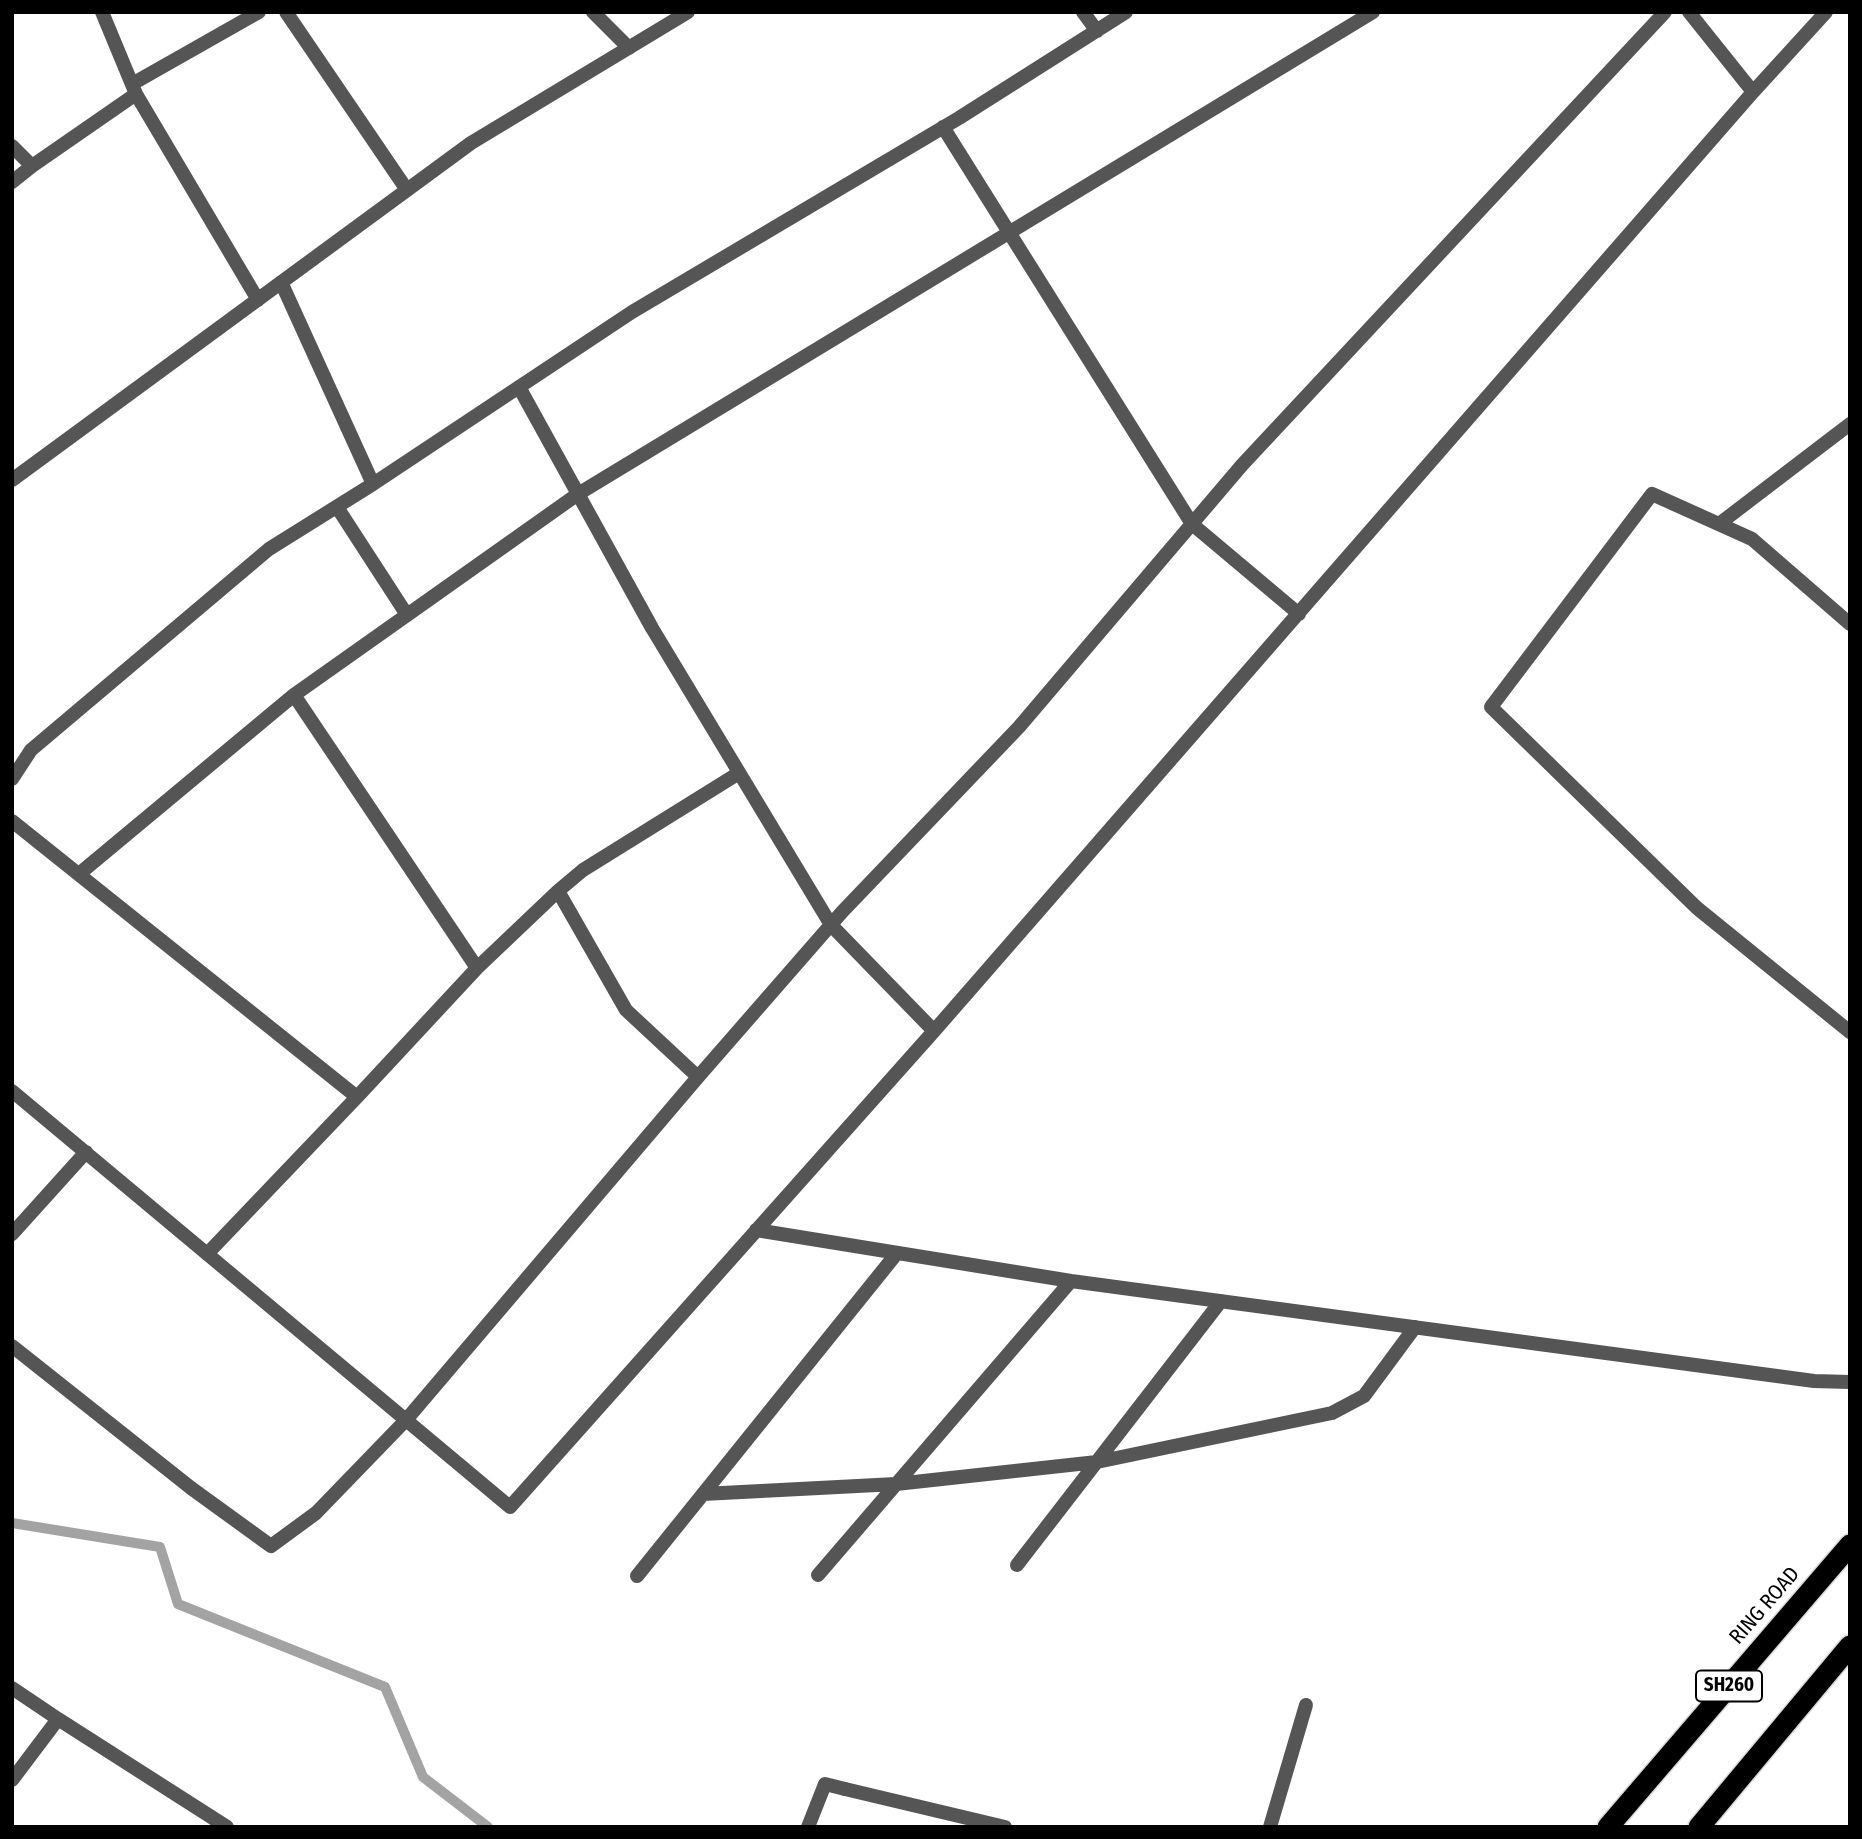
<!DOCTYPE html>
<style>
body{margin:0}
#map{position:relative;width:1862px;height:1839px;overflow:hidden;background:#fff;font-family:"Fira Sans Condensed",sans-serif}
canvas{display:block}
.frame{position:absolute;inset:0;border:14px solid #000;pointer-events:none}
</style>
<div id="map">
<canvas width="1862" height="1839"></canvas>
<div class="frame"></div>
</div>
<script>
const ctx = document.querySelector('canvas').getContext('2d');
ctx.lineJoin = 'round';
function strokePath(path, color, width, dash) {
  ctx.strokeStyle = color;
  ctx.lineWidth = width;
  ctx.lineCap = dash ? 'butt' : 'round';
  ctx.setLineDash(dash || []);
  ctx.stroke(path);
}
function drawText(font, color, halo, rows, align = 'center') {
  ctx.font = font + ' "Fira Sans Condensed",sans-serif';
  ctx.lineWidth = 5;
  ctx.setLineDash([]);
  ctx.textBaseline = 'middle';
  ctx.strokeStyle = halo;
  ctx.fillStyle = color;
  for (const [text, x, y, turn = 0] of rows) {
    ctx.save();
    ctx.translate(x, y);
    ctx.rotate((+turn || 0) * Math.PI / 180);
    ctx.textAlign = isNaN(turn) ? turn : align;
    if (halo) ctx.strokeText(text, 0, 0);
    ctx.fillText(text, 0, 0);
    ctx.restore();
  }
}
const stream = new Path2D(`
 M12,1523L160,1547L178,1604L385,1687L423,1777L488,1827`);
const lane = new Path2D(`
 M1719,524L1850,424
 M1850,624L1752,539L1652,494L1491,707L1697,908L1850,1032
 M808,1827L825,1784L845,1789`);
const street = new Path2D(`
 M102,12L136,94L258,300
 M286,12L407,190
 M593,12L629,48
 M1083,12L1097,31
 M1689,12L1753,92
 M132,84L259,12
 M943,127L1192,524L1299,614
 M12,146L32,166
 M12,182L32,166L136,94
 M281,282L373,484
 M519,387L652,628L831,925L934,1031
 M12,480L471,143L688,12
 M337,507L407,615
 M12,779L31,750L269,549L373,484L632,312L959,118L1126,12
 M12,821L357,1097L207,1254
 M79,874L294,695
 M558,891L626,1010L698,1077
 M477,968L558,891L583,870L739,773
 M12,1091L406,1420L698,1077L842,912L1019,727L1242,465L1665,12
 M357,1097L477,968L294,695L578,494L1373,12
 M756,1230L1071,1281L1814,1381L1850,1382
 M12,1234L86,1152
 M12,1346L191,1488L271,1546L316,1513L406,1420L510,1507L934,1031L1753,92L1826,12
 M703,1494L896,1484L1097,1462L1332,1413L1364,1396L1415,1327
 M1017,1565L1221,1301
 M818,1575L1071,1281
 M637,1576L897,1253
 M12,1688L58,1719
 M12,1780L58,1719L227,1827
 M845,1789L1005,1827
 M1270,1827L1306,1705`);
const highway = new Path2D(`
 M1608,1827L1850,1545
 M1699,1827L1850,1646`);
const shields = [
 [1729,1686,66]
];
const shieldNames = [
 ["SH260",1729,1686]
];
const streetNames = [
 ["RING ROAD",1765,1606,-49]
];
strokePath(stream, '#a3a3a3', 10);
strokePath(highway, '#dbdbdb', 24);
strokePath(lane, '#555', 14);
strokePath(street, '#555', 14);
strokePath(highway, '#000', 21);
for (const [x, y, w] of shields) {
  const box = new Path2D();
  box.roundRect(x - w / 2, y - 15.5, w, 31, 5);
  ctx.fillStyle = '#fff';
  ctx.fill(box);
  strokePath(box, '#000', 2);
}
drawText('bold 19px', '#000', null, shieldNames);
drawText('21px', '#000', '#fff', streetNames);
</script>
